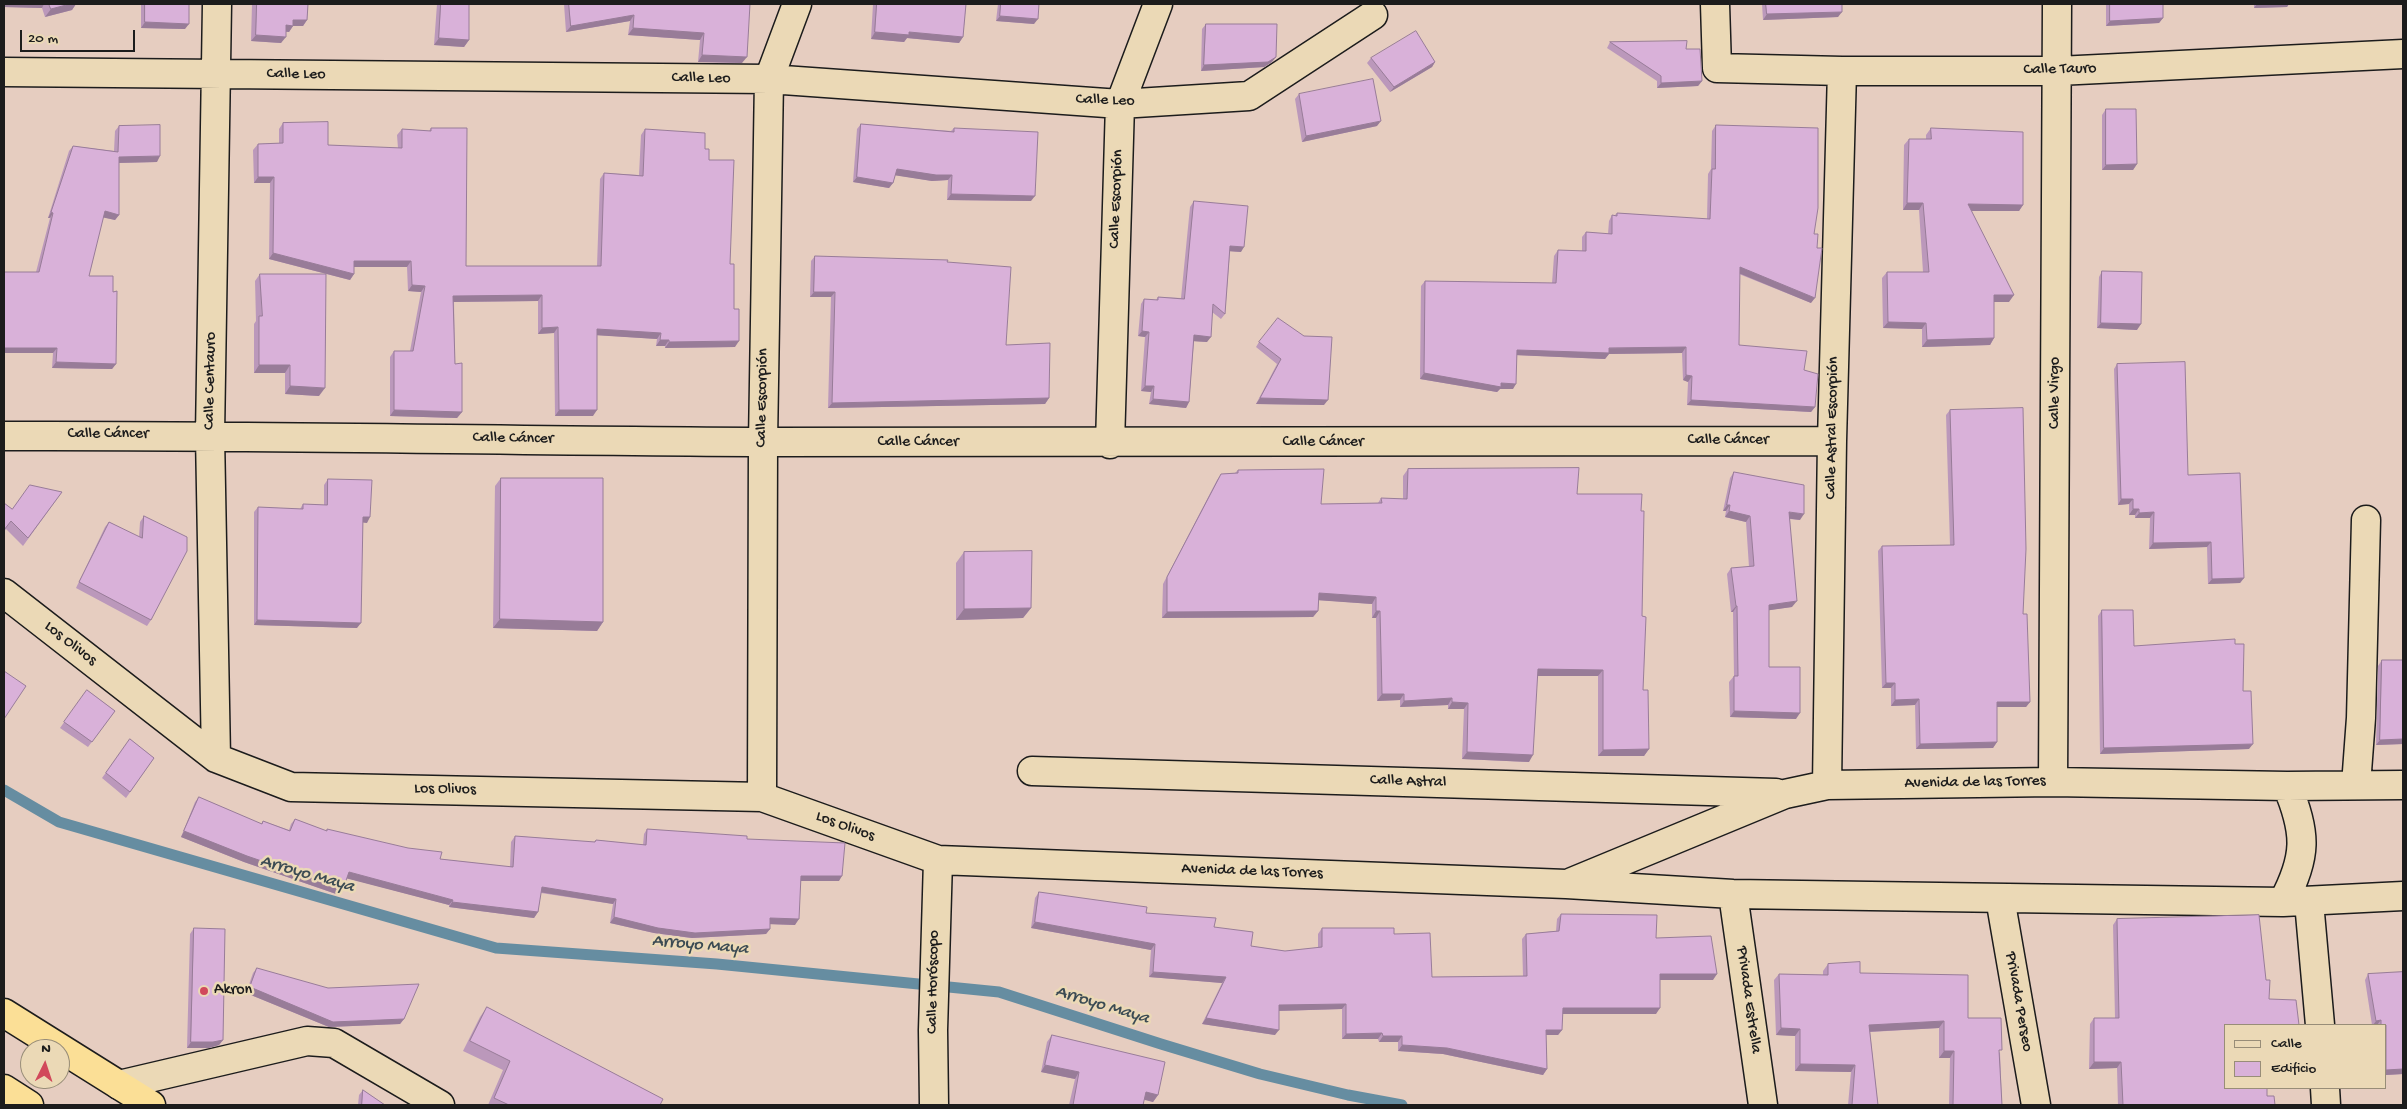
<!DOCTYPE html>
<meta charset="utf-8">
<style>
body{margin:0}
#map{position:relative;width:2407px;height:1109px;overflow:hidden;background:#e6cdc0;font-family:"Gochi Hand",sans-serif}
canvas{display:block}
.frame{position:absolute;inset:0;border:5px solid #1c1c1c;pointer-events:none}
.legend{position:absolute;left:2224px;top:1024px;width:162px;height:65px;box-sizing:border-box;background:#ebd9b6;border:1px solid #988d78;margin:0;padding:6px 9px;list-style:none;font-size:15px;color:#1c1c1c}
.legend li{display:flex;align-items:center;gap:10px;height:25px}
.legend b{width:25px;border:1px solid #988d78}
.north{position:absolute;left:20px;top:1039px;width:50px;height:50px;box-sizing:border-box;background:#ebd9b6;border:1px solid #988d78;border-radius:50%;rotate:4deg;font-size:14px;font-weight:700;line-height:20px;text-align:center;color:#1c1c1c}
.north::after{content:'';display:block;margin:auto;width:18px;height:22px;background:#d1495b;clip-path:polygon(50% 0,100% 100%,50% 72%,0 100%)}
.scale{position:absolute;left:20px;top:30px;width:115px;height:22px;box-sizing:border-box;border:2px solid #1c1c1c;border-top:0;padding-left:6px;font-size:15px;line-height:18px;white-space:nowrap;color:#1c1c1c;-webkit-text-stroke:4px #ebd9b6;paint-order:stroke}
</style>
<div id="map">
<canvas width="2407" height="1109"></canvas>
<div class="frame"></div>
<ul class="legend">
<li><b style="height:6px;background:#ebd9b6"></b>Calle</li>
<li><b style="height:14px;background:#d9b1d9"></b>Edificio</li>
</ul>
<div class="north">N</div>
<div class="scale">20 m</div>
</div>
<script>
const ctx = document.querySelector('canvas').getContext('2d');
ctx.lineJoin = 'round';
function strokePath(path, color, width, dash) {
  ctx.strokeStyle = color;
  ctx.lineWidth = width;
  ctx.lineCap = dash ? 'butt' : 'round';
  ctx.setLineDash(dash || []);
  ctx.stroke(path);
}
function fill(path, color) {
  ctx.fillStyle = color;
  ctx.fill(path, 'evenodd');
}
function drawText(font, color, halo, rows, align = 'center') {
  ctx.font = font + ' "Gochi Hand",sans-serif';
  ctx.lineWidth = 5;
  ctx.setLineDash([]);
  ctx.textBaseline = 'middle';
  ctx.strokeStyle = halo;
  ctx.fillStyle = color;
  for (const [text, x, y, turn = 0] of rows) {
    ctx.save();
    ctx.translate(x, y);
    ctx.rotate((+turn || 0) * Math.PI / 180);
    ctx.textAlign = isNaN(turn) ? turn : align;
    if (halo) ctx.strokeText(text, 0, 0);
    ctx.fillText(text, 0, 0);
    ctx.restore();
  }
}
const stream = new Path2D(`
 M4,790L59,822L496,948L717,964L999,992L1161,1044L1260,1074L1348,1095L1402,1105`);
const minor = new Path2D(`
 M1715,4L1717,68L1842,71H2058L2403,54
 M4,72L769,79L1120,104L1249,96L1373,15
 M4,436C258,435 512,441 766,442C1122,444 1477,442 1832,441
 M1110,444L1120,104L1158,4
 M4,593L216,758L291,787L762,797L938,860L1566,884L1733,894L2283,902L2403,896
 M216,758L210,435L217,4
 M1032,771L1776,793
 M2053,782L2057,4
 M1827,785L1832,441L1842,71
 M2356,785L2361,718L2366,520
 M762,797L763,442L769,79L797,4
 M1572,882L1785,794L1827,785L2053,782L2287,786L2403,785
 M1733,894L1763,1105
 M2000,898L2036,1105
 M2283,902C2307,857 2307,833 2287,786
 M2309,902L2320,1025
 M119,1085L307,1041L334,1043L440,1105
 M2325,1088L2326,1105
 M934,1105L933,1030L938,860`);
const highway = new Path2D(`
 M4,1013L151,1105
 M4,1089L29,1105`);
const wall = new Path2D(`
 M4,4H76L72,10L45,17L42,8L4,7Z
 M141,4H189L185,29L141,28Z
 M252,4H308L307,20L303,26H293L289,32H286L281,43L251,41Z
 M437,4H469V40L464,47L434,45Z
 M564,4H750L742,63L698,62L700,40L628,35L630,21L566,32Z
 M873,4H966L963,37L959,43L907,38L904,42L871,39Z
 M998,4H1039L1034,24L996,21Z
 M1762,4H1842L1838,17L1763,20Z
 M2106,4H2163V18L2159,23L2106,26Z
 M2254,4H2289L2287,7L2254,8Z
 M1206,24L1272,62L1264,67L1201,71L1202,29Z
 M1610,42L1702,81L1698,86L1657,88V81L1607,48Z
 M1371,58L1435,62L1432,67L1390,92L1367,63Z
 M1299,94L1377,126L1302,142L1295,99Z
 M2106,109L2137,164L2133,170H2102V115Z
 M283,123L328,145L398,148L397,135L402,129L429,131L431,128L466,266H597L600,179L604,173L639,175L641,135L645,129L705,149L709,160L730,264L734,309L735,347L665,348V346H656L657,339L597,335L593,416H555L554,333L538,334V301L454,302L455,364L462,412L457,418L390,416V357L394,351H410L421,292L408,291L407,267H354V274L350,280L269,259L270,183H254L253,150L258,144L279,143V129Z
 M861,124L951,131L954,128L1031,201L947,200L948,180L932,181L895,175L893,183L889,188L853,182L857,129Z
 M1716,125L1814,234L1811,303L1739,274V345L1804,370L1815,407L1811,412L1687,405L1688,382L1683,380L1682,353L1609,354L1605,359L1517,355L1513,389H1500L1497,392L1420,379L1421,286L1425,281L1552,283L1554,256L1558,250L1582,251V237L1586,232L1608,234L1609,221L1612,215L1614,216L1617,213L1707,219L1708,174L1711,169L1712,131Z
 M119,126L157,162L119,163V215L115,220L103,217L89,276L113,292L116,364L112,369L52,368L53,353H4V272H36L50,218H48L69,151L73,146L114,151L115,131Z
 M1931,128L2023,205L2019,211H1971L2009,302H1994V338L1990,345L1922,347V329L1883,328L1882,278L1887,272H1923L1919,210H1903L1904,145L1909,139H1926V135Z
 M1194,201L1241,252L1230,251L1225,314L1221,319L1212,312L1207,342L1194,341L1189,402L1186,408L1149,404L1151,392L1141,391L1145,337L1138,336L1141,304L1144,299L1156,300L1158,297L1181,298L1190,207Z
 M815,256L947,262L1006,345L1049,398L1045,404L828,408L831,297H810L811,261Z
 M2102,271L2137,330L2097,328L2099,277Z
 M260,274L319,396L285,394V373H254V324L256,321L255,281Z
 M1304,336L1324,405L1256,404L1277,364L1256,347L1259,342Z
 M2117,364L2188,475L2244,578L2240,583L2208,584L2207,547L2149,549L2150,518H2135V515H2129V504L2118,505L2114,369Z
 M1950,410L2023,614L2030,702L2026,707H1997V742L1993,748L1916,749L1915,705L1891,706V688H1882L1878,551L1882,546L1950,545L1946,415Z
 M1408,469L1577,494L1642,616L1643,690L1649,749L1644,756H1598V676H1537L1529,762L1462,759L1464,709H1448V705L1400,707V700L1377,701L1376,618H1372V604L1319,600L1318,611L1313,617L1162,618L1163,584L1217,480L1221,474L1235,473L1238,470L1321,504L1378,503L1381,498L1403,499V476Z
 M1734,472L1800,520L1790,519L1792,607L1769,610V667L1796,719L1730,717L1729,682L1734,676L1733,612H1731L1727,574L1731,568L1749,567L1746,522L1725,517L1726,511H1723L1730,478Z
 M501,478L603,622L597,631L493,628L495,486Z
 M328,479L367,523L363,522L357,628L254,625V512L258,507L300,509L303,504L324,505V485Z
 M62,492L23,546L6,529L4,532V503L12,509Z
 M144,516L151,620L147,626L76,588L105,527L109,522L139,537L140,522Z
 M964,552L1031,608L1023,618L956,620V563Z
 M2102,610L2134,646L2235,644L2243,691L2249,749L2100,754L2098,616Z
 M2382,660L2403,744L2376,745L2378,666Z
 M87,690L115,711L88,747L60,728Z
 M130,739L154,758L126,798L102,778Z
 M199,797L261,824L263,821L289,830L291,824L295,819L326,831L327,829L440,859L510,867L511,842L515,836L594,842L596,840L643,845L644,834L647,829L747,839L839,881H801L795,925L770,924V929L766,934L692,938L654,933L610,923L613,904L541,893L538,912L534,918L449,907V905L347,878L343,889L339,895L244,862L181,837L195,802Z
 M1039,892L1146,913L1214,927L1251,946L1285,951L1318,948V934L1322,928L1394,934L1432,977L1523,976L1522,939L1526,934L1556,931L1557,919L1561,914L1656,938L1713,980H1660L1656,1014H1562V1030L1558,1035H1546L1547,1069L1543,1075L1443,1054L1398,1051V1042H1379L1378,1039H1342V1009L1279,1011L1275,1035L1202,1024L1222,983L1149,977L1151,950L1031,928L1035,898Z
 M2117,919L2226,1025L2267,1096L2275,1105H2118L2117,1068L2089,1069L2090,1024L2094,1018H2115L2113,925Z
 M194,928L223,1040L219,1045L209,1048H187L190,934Z
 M1828,964L1860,973L1968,1018L2000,1053L2002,1105H1949L1950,1058H1939V1028L1870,1032L1878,1105H1848L1851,1072L1795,1071V1036L1776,1035L1774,980L1779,974L1823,975V971Z
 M257,968L404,1019L400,1024L329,1027L246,993L253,973Z
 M2403,972V1074L2386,1075V1025H2372L2365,980L2368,974Z
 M487,1007L660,1105H488L503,1070L463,1051L480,1017Z
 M1052,1035L1158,1095L1153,1102L1144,1099L1143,1105H1069L1075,1079L1041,1072L1047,1042Z
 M363,1090L385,1105H358L359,1095Z`);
const shadedWall = new Path2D(`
 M4,4H44L42,8L4,7Z
 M70,4H76L72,10L45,17L51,9Z
 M2257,4H2289L2287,7L2254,8Z
 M1842,12L1838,17L1763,20L1767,14Z
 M634,15L630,21L566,32L571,26Z
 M1000,16L1038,19L1034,24L996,21Z
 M2163,18L2159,23L2106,26L2110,21Z
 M293,20H307L303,26H293L289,32L282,31L286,25Z
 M145,22L189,24L185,29L141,28Z
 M633,28L704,33L700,40L628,35Z
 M875,32H909L963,37L959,43L907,38L904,42L871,39Z
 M256,35L286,37L281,43L251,41Z
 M439,38L469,40L464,47L434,45Z
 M702,55L747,57L742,63L698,62Z
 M1276,57L1272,62L1264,67L1201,71L1204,65Z
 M1435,62L1432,67L1390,92L1394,87Z
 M1702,81L1698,86L1657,88L1661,83Z
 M1381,121L1377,126L1302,142L1306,136Z
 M160,156L157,162L116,163L119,157Z
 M2137,164L2133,170H2102L2106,165Z
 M897,169L952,175L948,180L932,181L893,175Z
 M258,177H274L270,183H254Z
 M857,177L893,183L889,188L853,182Z
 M951,194L1035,196L1031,201L947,200Z
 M1907,203H1923L1919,210H1903Z
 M1968,204L2023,205L2019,211H1964Z
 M105,211L119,215L115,220L101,217Z
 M51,212L53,213L50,218H48Z
 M1230,246L1244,247L1241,252L1226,251Z
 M273,253L354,274L350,280L269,259Z
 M354,261H411L407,267H350Z
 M1740,267L1815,298L1811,303L1736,272Z
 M412,285L425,286L421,292L408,291Z
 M814,292H835L831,297H810Z
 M542,295L538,301L449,302L453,296Z
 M1994,295H2014L2009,302H1990Z
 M1888,322L1926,323L1922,329L1883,328Z
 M2101,323L2141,324L2137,330L2097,328Z
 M558,327L554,333L538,334L542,328Z
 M597,329L661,333L657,339L593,335Z
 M1142,331L1149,332L1145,337L1138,336Z
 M1194,335L1211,337L1207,342L1190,341Z
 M1994,338L1990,345L1922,347L1927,340Z
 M660,340H669L665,346H656Z
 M739,341L735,347L665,348L669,342Z
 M1686,347L1682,353L1609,354L1605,359L1513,355L1517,350Z
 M4,348H57L53,353H4Z
 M56,362L116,364L112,369L52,368Z
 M259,365H290L285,373H254Z
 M1424,373L1501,383L1516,384L1513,389H1500L1497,392L1420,379Z
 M1686,375L1692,376L1688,382L1683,380Z
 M290,386L325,388L319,396L285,394Z
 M1145,386H1154L1151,392L1141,391Z
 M1049,398L1045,404L828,408L832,403Z
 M1260,398L1328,400L1324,405L1256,404Z
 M1153,399L1189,402L1186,408L1149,404Z
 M1691,400L1815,407L1811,412L1687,405Z
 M394,410L462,412L457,418L390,416Z
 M559,410H597L593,416H555Z
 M2121,499H2133L2129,504L2118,505Z
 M1727,505H1730L1726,511H1723Z
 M2133,509H2139L2135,515H2129Z
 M1729,511L1750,516L1746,522L1725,517Z
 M1789,512L1804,514L1800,520L1785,518Z
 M2154,512L2150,518H2135L2139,513Z
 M363,517H370L367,523L359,522Z
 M2211,542L2207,547L2149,549L2153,543Z
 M2244,578L2240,583L2208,584L2212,579Z
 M1319,593L1376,597L1372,604L1315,600Z
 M1797,601L1792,607L1764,611L1769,605Z
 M1736,606H1737L1733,612H1731Z
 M1031,608L1023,618L956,620L964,609Z
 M1318,611L1313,617L1162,618L1167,612Z
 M1376,611H1380L1376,618H1372Z
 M500,619L603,622L597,631L493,628Z
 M257,620L361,623L357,628L254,625Z
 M1538,669L1603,670L1598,676H1533Z
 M1886,683H1895L1891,688H1882Z
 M1382,694H1404L1400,700L1377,701Z
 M1452,698L1448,705L1400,707L1404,701Z
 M1919,699L1915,705L1891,706L1895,700Z
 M1452,702L1468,703L1464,709H1448Z
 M1997,702H2030L2026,707H1993Z
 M1734,711L1800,713L1796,719L1730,717Z
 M2403,739V744L2376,745L2380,740Z
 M1997,742L1993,748L1916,749L1920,744Z
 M2253,744L2249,749L2100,754L2104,748Z
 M1649,749L1644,756H1598L1603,750Z
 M1467,752L1533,755L1529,762L1462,759Z
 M184,831L343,889L339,895L244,862L181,837Z
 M349,872L453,900L449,905L345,878Z
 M801,876H842L839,881H797Z
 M542,887L616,899L613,904L539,892Z
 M452,902L538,912L534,918L449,907Z
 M614,917L770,929L766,934L692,938L654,933L610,923Z
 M770,918L799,919L795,925L766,924Z
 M1035,922L1155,944L1151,950L1031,928Z
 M1153,972L1226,977L1222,983L1149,977Z
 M1660,974H1717L1713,980H1656Z
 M250,987L404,1019L400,1024L329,1027L246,993Z
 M1346,1004L1342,1009L1275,1011L1279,1005Z
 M1563,1008H1660L1656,1014H1559Z
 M1206,1018L1279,1030L1275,1035L1202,1024Z
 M2381,1020L2377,1025H2373L2376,1021Z
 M1944,1021L1939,1028L1865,1032L1869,1025Z
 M1781,1028L1800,1029L1795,1036L1776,1035Z
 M1546,1030H1562L1558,1035H1542Z
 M1382,1033L1378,1039H1342L1346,1034Z
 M1383,1036H1402L1398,1042H1379Z
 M223,1040L219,1045L209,1048H187L191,1042Z
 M1402,1045L1447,1048L1547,1069L1543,1075L1443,1054L1398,1051Z
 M1944,1051H1954L1950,1058H1939Z
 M2094,1062H2121L2117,1068L2089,1069Z
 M1800,1064L1855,1065L1851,1072L1795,1071Z
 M1045,1065L1079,1072L1075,1079L1041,1072Z
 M2403,1069V1074L2386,1075V1070Z
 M1146,1092L1158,1095L1153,1102L1141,1099Z`);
const building = new Path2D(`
 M49,4H70L51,9Z
 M145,4H189V24L145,22Z
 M257,4H308L307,20H293V26L286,25V37L256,35Z
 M441,4H469V40L439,38Z
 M569,4H750L747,57L702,55L704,33L633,28L634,15L571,26Z
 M877,4H966L963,37L909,32V35L875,32Z
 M1001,4H1039L1038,19L1000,16Z
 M1766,4H1842V12L1767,14Z
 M2110,4H2163V18L2110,21Z
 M1206,24H1277L1276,57L1268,62L1204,65Z
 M1416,31L1435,62L1394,87L1371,58Z
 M1687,41L1686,49H1700L1702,81L1661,83V76L1610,42Z
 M1373,79L1381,121L1306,136L1299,94Z
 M2106,109H2136L2137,164L2106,165Z
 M328,122V145L402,148V129L431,131V128H467L466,266H601L604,173L643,176L645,129L705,133V149H709V160H734L730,264H734V309H739V341L669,342V340H660L661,333L597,329V410H559L558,327L542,328V295L453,296L455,364L462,363V412L394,410V351H413L425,286L412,285L411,261H354V274L273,253L274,177H258V144L283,143V123Z
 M861,124L954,132V128L1038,132L1035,196L951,194L952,175H936L897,169L893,183L857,177Z
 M160,125V156L119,157V215L105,211L89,276H113V292L117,291L116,364L56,362L57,348H4V272H39L53,213L51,212L73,146L118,152L119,126Z
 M1716,125L1818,128V208L1814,234H1818L1817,248H1822L1815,298L1740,267L1739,345L1807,351L1804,370L1818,374L1815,407L1691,400L1692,376L1686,375V347L1609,348V353L1517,350L1516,384L1501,383V387L1424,373L1425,281L1556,283L1558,250L1586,251V232L1612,234V215L1617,216V213L1710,219L1712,169H1715Z
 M1931,128L2023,132V205L1968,204L2014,295H1994V338L1927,340L1926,323L1888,322L1887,272H1929L1923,203H1907L1909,139H1931Z
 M1194,201L1248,206L1244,247L1230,246L1225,314L1213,304L1211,337L1194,335L1189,402L1153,399L1154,386H1145L1149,332L1142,331L1144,299L1158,300V297L1184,299Z
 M815,256L948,260L947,262L1011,267L1006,345L1050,343L1049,398L832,403L835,292H814Z
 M2102,271L2142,272L2141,324L2101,323Z
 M260,274H326L325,388L290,386V365H259V316H262Z
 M1278,318L1304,336L1332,337L1328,400L1260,398L1281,359L1259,342Z
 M2185,362L2188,475L2240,473L2244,578L2212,579L2211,542L2153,543L2154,512L2139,513V509H2133V499H2121L2117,364Z
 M2023,408L2026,549L2023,614H2027L2030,702H1997V742L1920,744L1919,699L1895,700V683H1886L1882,546L1954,545L1950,410Z
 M1579,468L1577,494H1642L1641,511H1644L1642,616L1646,617L1643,690H1648L1649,749L1603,750V670L1538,669L1533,755L1467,752L1468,703L1452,702V698L1404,701V694H1382L1380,611H1376V597L1319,593L1318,611L1167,612V577L1221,474L1238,473V470L1324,469L1321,504L1382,503L1381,498L1407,499L1408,469Z
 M1734,472L1804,485V514L1789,512L1797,601L1769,605V667H1800V713L1734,711V676H1738L1737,606H1736L1731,568L1754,566L1750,516L1729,511L1730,505H1727Z
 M501,478H603V622L500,619Z
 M328,479L372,480L370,517H363L361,623L257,620L258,507L303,509V504L327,505Z
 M30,485L62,492L28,538L11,521L4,530V503L12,509Z
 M144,516L187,537V551L151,620L79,582L109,522L142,538Z
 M1032,551L1031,608L964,609V552Z
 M2102,610H2133L2134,646L2235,639V644H2244L2243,691H2251L2253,744L2104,748Z
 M2382,660H2403V739L2380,740Z
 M4,671L26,686L4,719Z
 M87,690L115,711L92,742L64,722Z
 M130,739L154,758L130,792L106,773Z
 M199,797L262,824L263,821L290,831L295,819L327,831V829L408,848L442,852L440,859L513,867L515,836L595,842L596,840L646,845L647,829L747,836V839L845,843L842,876H801L799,919L770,918V929L695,933L658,928L614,917L616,899L542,887L538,912L452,902L453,900L349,872L343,889L247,856L184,831Z
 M1039,892L1147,907L1146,913L1216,918L1214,927L1253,932L1251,946L1285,951L1322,947V928H1394V934L1430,933L1432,977L1527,976L1526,934L1559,931L1561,914L1657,915L1656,938L1711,936L1717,974H1660V1008H1563L1562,1030H1546L1547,1069L1447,1048L1402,1045V1036H1383L1382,1033L1346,1034V1004L1279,1005V1030L1206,1018L1226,977L1153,972L1155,944L1035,922Z
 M2259,915L2266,980H2270L2269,999L2296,1000L2299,1025H2226V1088H2267V1096H2274L2275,1105H2123L2121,1062H2094V1018H2119L2117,919Z
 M194,928L225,929L223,1040L213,1042H191Z
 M1860,962V973L1968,975V1018H2001L2002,1050H1999L2002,1105H1953L1954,1051H1944V1021L1869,1025L1878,1105H1852L1855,1065L1800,1064V1029L1781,1028L1779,974L1828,975V964Z
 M257,968L328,988L419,984L404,1019L333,1022L250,987Z
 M2403,972V1069L2386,1070V1025H2381V1020L2376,1021L2368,974Z
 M487,1007L663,1099L660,1105H509L494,1098L510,1061L470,1041Z
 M1052,1035L1165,1062L1158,1095L1146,1092L1143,1105H1073L1079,1072L1045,1065Z
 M363,1090L385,1105H362Z`);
const markers = [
 [204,991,5,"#d1495b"]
];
const streetNames = [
 ["Calle Tauro",2060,70,-1],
 ["Calle Leo",296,75,1],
 ["Calle Leo",701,79,1],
 ["Calle Leo",1105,101,2],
 ["Calle Escorpión",1117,199,-88],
 ["Calle Centauro",211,381,-89],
 ["Calle Virgo",2056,393,-90],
 ["Calle Escorpión",763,398,-89],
 ["Calle Astral Escorpión",1833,428,-89],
 ["Calle Cáncer",108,435],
 ["Calle Cáncer",513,439,1],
 ["Calle Cáncer",1728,441],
 ["Calle Cáncer",918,443],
 ["Calle Cáncer",1323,443],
 ["Los Olivos",70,644,38],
 ["Calle Astral",1408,782,2],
 ["Avenida de las Torres",1975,783,-1],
 ["Los Olivos",445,790,1],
 ["Los Olivos",845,827,20],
 ["Avenida de las Torres",1252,872,2],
 ["Calle Horóscopo",934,982,-89],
 ["Privada Estrella",1748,1000,82],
 ["Privada Perseo",2018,1002,80]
];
const poiNames = [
 ["Akron",214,991]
];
const waterNames = [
 ["Arroyo Maya",307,875,16],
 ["Arroyo Maya",700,946,5],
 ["Arroyo Maya",1102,1006,17]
];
strokePath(stream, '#668da1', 11);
strokePath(minor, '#1c1c1c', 31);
strokePath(highway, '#1c1c1c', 31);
strokePath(minor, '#ebd9b6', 28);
strokePath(highway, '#fbdf96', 28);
fill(wall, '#bb98bb');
fill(shadedWall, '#987c98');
fill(building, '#d9b1d9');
strokePath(building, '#987c98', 1);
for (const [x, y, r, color] of markers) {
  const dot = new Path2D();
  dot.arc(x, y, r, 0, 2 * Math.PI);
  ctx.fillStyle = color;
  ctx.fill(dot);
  strokePath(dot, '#ebd9b6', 2);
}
drawText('16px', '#1c1c1c', '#ebd9b6', streetNames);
drawText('16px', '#1c1c1c', '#ebd9b6', poiNames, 'left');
drawText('italic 18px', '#3b4b53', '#ebd9b6', waterNames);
</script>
